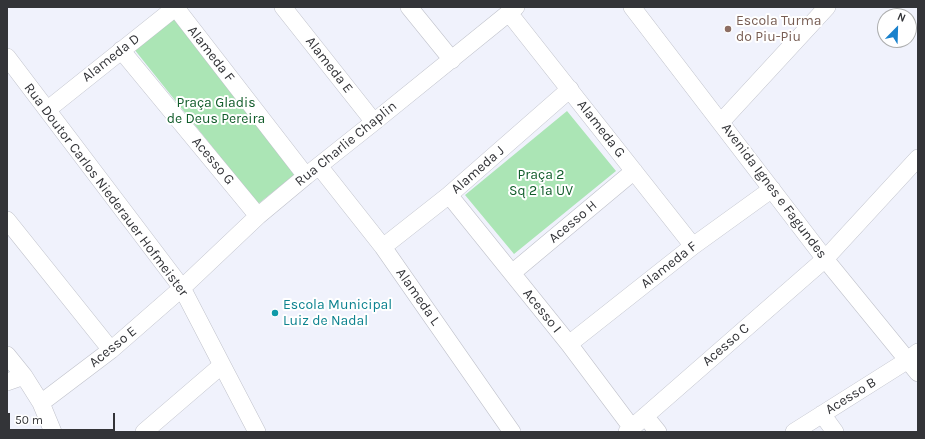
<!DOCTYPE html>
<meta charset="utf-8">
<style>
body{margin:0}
#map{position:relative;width:925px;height:439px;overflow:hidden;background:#f0f2fc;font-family:Karla,sans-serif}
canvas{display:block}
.frame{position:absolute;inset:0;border:8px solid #333438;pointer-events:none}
.north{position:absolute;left:877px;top:8px;width:40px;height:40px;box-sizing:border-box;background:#fff;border:1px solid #adaeaf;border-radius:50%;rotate:23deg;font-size:11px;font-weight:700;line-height:16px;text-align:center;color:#333438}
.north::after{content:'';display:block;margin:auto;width:14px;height:18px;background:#1a81cc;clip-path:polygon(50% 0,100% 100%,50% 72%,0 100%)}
.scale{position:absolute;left:8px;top:413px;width:107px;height:18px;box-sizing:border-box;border:2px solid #333438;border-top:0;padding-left:5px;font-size:12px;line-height:14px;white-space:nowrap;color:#333438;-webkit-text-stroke:3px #fff;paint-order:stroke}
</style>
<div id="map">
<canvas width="925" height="439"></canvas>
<div class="frame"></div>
<div class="north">N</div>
<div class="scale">50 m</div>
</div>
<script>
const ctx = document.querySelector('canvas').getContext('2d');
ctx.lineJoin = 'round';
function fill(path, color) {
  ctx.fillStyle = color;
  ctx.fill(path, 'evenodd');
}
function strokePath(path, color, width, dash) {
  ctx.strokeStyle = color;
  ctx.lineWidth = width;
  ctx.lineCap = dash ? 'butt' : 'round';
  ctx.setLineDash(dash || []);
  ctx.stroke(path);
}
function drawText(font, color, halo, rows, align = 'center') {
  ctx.font = font + ' Karla,sans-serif';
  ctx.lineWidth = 4;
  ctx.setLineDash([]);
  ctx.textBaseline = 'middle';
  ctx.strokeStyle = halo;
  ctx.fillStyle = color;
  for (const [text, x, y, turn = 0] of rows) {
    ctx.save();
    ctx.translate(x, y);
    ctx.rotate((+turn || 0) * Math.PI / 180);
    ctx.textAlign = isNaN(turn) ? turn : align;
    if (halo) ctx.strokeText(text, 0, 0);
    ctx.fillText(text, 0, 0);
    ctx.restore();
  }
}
const green = new Path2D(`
 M174,17L298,172L258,204L134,49Z
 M567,111L616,171L514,254L465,195Z`);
const minor = new Path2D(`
 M283,7L374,122
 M409,7L452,60
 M632,7L825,259L918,373
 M176,8L306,176
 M509,13L693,246
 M121,50L258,216
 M7,57L182,288L222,365L257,432
 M47,110L176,7
 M721,122L827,7
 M319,166L383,247L512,432
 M449,195L569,344L632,428
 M7,220L111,350
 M383,247L449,195L570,89
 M512,273L634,171
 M569,344L693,246L772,189
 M7,355L24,376L41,403L53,432
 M7,382L24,376
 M41,403L111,350L182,288L258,216L306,176L374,122L516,7
 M822,414L835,432
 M645,416L658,432
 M144,432L222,365
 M627,432L825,259L918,158
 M794,432L908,360L918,352`);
const markers = [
 [728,29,4,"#8d6e63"],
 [275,313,4,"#0f9aa8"]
];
const educationNames = [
 ["Escola Turma",736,21],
 ["do Piu-Piu",736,37]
];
const streetNames = [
 ["Alameda F",211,54,52],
 ["Alameda D",111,58,-38],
 ["Alameda E",329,65,52],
 ["Alameda G",601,129,52],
 ["Rua Charlie Chaplin",346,144,-39],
 ["Acesso G",213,161,50],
 ["Alameda J",478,170,-41],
 ["Rua Doutor Carlos Niederauer Hofmeister",106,190,53],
 ["Avenida Ignes e Fagundes",774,191,53],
 ["Acesso H",573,222,-40],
 ["Alameda F",669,265,-38],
 ["Alameda L",418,297,55],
 ["Acesso I",542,311,51],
 ["Acesso C",726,345,-41],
 ["Acesso E",113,347,-39],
 ["Acesso B",851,396,-32]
];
const parkNames = [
 ["Praça Gladis",216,103],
 ["de Deus Pereira",216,119],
 ["Praça 2",541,175],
 ["Sq 2 1ª UV",541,191]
];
const cultureNames = [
 ["Escola Municipal",283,305],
 ["Luiz de Nadal",283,321]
];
fill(green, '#abe5b5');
strokePath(minor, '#bfc1ca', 18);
strokePath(minor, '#fff', 17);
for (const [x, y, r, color] of markers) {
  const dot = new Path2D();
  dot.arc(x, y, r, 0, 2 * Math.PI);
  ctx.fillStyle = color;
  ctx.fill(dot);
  strokePath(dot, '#fff', 1.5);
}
drawText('14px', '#785e54', '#fff', educationNames, 'left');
drawText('14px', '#333438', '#fff', streetNames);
drawText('14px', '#115c2a', '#fff', parkNames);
drawText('14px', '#0d838f', '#fff', cultureNames, 'left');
</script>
